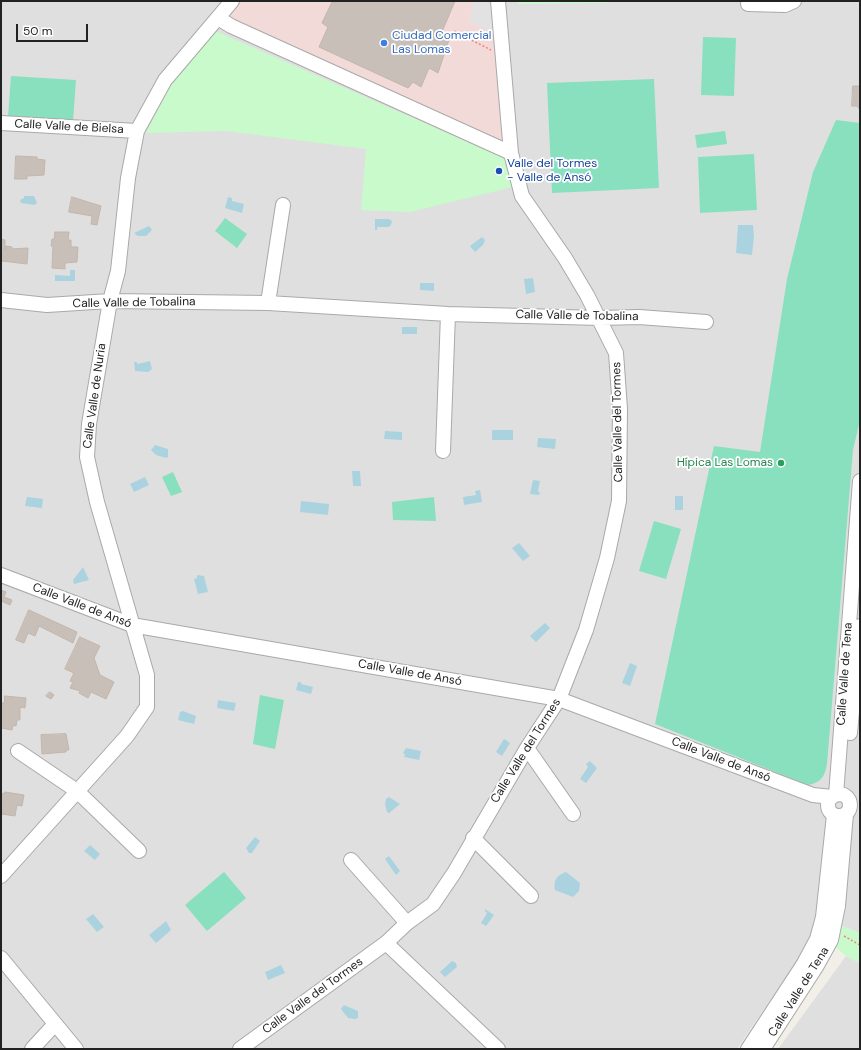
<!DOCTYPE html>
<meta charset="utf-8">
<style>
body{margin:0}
#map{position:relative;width:861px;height:1050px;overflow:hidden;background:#f2efe9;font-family:"DM Sans",sans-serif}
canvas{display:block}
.frame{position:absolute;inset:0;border:2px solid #222;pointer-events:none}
.scale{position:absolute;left:16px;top:24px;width:72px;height:18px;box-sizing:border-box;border:2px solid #222;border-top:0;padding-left:5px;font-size:12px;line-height:14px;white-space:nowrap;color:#222;-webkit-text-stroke:3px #fff;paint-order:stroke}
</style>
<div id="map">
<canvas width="861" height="1050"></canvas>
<div class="frame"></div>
<div class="scale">50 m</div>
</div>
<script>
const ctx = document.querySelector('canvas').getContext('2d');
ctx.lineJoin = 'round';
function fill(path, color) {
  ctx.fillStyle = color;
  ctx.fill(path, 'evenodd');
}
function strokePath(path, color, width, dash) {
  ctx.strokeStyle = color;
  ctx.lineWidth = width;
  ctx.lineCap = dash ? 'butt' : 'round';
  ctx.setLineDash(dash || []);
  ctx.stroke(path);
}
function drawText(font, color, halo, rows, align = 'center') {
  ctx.font = font + ' "DM Sans",sans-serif';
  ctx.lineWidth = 3.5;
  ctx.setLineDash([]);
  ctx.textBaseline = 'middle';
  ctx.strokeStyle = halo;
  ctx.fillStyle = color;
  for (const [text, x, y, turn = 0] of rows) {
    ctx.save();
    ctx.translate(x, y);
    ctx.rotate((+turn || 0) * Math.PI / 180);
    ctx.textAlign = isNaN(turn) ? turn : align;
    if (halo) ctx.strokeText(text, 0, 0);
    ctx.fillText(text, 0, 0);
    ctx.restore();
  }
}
const residential = new Path2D(`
 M1,1H860V933L839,925L809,943L737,1049H1Z
 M846,956L860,963V1049H778Z`);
const commercial = new Path2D(`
 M240,1H506L519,160L218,27Z`);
const park = new Path2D(`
 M518,1H608V3L518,4Z
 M213,30L518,164L525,184L410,212L361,210L366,149L226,131L146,133L170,85Z
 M839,925L860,933V963L846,956L833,945Z`);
const pitch = new Path2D(`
 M703,37L736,38L734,96L701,95Z
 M11,76L76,80L73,121L8,117Z
 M654,79L659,188L552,193L547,83Z
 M836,120L860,123V420L853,450L827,764C825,776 821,783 808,785L655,724L714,446L760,452L787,279L813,172Z
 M725,131L727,144L697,148L695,135Z
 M754,154L757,210L700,213L698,157Z
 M225,218L247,234L237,248L215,231Z
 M173,472L182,492L171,496L162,477Z
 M434,497L436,521L393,520L392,502Z
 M654,521L681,529L666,579L639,571Z
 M260,695L284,700L275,749L253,744Z
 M224,872L246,898L207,931L185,905Z`);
const parking = new Path2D(`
 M474,1H502L506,38L469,21Z`);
const water = new Path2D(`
 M24,196H34L37,203L34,205L21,203L20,200L24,198Z
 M228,197L232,198V201L244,204L242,213L225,208Z
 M375,219H389L392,221L391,225L389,227H377V230H375Z
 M738,225H753L754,236L752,255L736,253Z
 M149,226L152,230L146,236H138L134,233Z
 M482,237L485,240L483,245L475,252L470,246Z
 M70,270H75V281H55V275L70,276Z
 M533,278L535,292L526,294L524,279Z
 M420,283H434V291L420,290Z
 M402,327H417V334H402Z
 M150,361L152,369L148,372L135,371L134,362H137V364Z
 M492,430H513V440H492Z
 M385,431L402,432V440L384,439Z
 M538,438L556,439L555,449L537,447Z
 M155,445L168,449V457L166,458L156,455L151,450Z
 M352,471H360L361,486H353Z
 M145,477L149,485L134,492L130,484Z
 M533,480L540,481L538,491L540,493L539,495L530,494Z
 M480,490L482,502L464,505L463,497L476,495L475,491Z
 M675,496H683V510H675Z
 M27,497L43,499L42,508L25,506Z
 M301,501L329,504L328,515L300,512Z
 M519,543L530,556L523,561L512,548Z
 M83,567L89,580L74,584L73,580Z
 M197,575L204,576L208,592L198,594L194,579L197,578Z
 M545,623L550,628L536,642L530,636Z
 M630,663L637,666L630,686L622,683Z
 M298,682H301V684L313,687L311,694L296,690Z
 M218,700L236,703L234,711L217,708Z
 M183,711L196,716L194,724L178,720L180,712Z
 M504,739L510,743L502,756L496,752Z
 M406,748L421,751L419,760L404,757L405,754L403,753Z
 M590,761L597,768L586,783L580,779L588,767L586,764Z
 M389,797L400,804L389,813L387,812L385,804L386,799Z
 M255,837L260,841L252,853H249L246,848Z
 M90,845L100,854L95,860L84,851Z
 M389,856L400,871L396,875L385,859Z
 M566,872L580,883L579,891L573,897L555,890C553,880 557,875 566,872Z
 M485,909L494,915L486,926L481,923L487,913L485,911Z
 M93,914L104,927L97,932L86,919Z
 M166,921L171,930L156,943L149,935Z
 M452,961L456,963L457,967L445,977L440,972Z
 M281,965L285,973L268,980L265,972Z
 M344,1005L358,1011V1018L355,1019L348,1018L341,1009Z`);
const building = new Path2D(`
 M356,1L359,2V1H455L441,34L449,40L438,73L429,68L421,87L413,82L408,88L319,47L328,27L322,23L332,2Z
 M853,86H860V110L857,106H852Z
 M16,156L37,157V159L45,160L44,175L27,176V179H15Z
 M72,197L101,206L97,225L91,224L92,216L69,212Z
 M55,232H69L68,240H71V247H78L77,262L65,263V269L52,268L53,246H51L52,239H54Z
 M1,239L5,240V250L6,246L12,247V249L28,248L27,264L2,261Z
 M1,590L6,592L4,597L12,600L10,605L1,601Z
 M29,610L77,632L73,643L39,626L35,636L28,633L24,643L16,640Z
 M80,637L100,646L94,658L100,675L114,682L106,699L91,692L88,698L79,693L80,691L70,688L73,682L70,681L74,673L65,669Z
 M50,692L54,695L51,699L46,696Z
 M5,696L26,698L25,708L20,707V720H17L16,726L13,725L12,730L1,728V703H4Z
 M66,734L69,750H66V752L42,754L41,735Z
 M5,792L24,795L22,806L17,805L15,816L1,814V793L4,794Z`);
const path = new Path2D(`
 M454,31L491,50
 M844,936L860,945`);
const minor = new Path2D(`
 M748,4L785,5L794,1
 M218,18L231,26L511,153
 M1,123L137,131
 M1,300L47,305L110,301L268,303L448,314L600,318L639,317L706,322
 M268,303L283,205
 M443,451L448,314
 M1,575L132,625L559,699L813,795L832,797
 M850,733L860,626
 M527,748L573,814
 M18,751L77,791L139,851
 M828 805a11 11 0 1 1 22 0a11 11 0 1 1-22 0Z
 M836,795L860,481
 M473,838L531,896
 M351,860L407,923
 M1,876L127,736L147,707V675L97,502L87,457L89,424L110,301L118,271L128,178L137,131L165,80L232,1
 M386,943L498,1049
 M1,958L76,1049
 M32,1049L55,1024
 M240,1049L386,943L407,923L433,904L454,873L527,748L559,699L586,630L607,558L619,501L620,409L616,353L587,295L565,258L522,196L511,153L498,1
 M748,1049L803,965L817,939L823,917L834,815
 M763,1049L816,967L831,940L838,906L846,814`);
const markers = [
 [384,43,4,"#3f7fe0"],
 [499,171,4,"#1a4fb4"],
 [781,463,4,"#2e9e5b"]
];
const shopNames = [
 ["Ciudad Comercial",392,36],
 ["Las Lomas",392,50]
];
const streetNames = [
 ["Calle Valle de Bielsa",69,127,3],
 ["Calle Valle de Tobalina",134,303,-1],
 ["Calle Valle de Tobalina",577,316,1],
 ["Calle Valle de Nuria",95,396,-82],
 ["Calle Valle del Tormes",618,422,-91],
 ["Calle Valle de Ansó",82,606,21],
 ["Calle Valle de Ansó",410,673,10],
 ["Calle Valle de Tena",845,674,-86],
 ["Calle Valle del Tormes",526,751,-58],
 ["Calle Valle de Ansó",721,760,21],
 ["Calle Valle de Tena",799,992,-58],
 ["Calle Valle del Tormes",313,996,-36]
];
const transitNames = [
 ["Valle del Tormes",507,164],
 ["- Valle de Ansó",507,178]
];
const leisureNames = [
 ["Hípica Las Lomas",773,463]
];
fill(residential, '#e0dfdf');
fill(commercial, '#f2dad9');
fill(park, '#c8facc');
fill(pitch, '#88e0be');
fill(parking, '#e2e2e2');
fill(water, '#aad3df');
fill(building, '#c7bfb8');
strokePath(building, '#c4b6ab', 1);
strokePath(minor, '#a9a9a9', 16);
strokePath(path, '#fa8072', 1.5, [2, 2]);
strokePath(minor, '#fff', 14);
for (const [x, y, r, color] of markers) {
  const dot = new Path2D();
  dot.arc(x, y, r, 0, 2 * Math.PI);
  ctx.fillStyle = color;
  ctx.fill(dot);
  strokePath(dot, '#fff', 1.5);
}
drawText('12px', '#366cbe', '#fff', shopNames, 'left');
drawText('12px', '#222', '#fff', streetNames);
drawText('12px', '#164399', '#fff', transitNames, 'left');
drawText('12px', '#27864d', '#fff', leisureNames, 'right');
</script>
